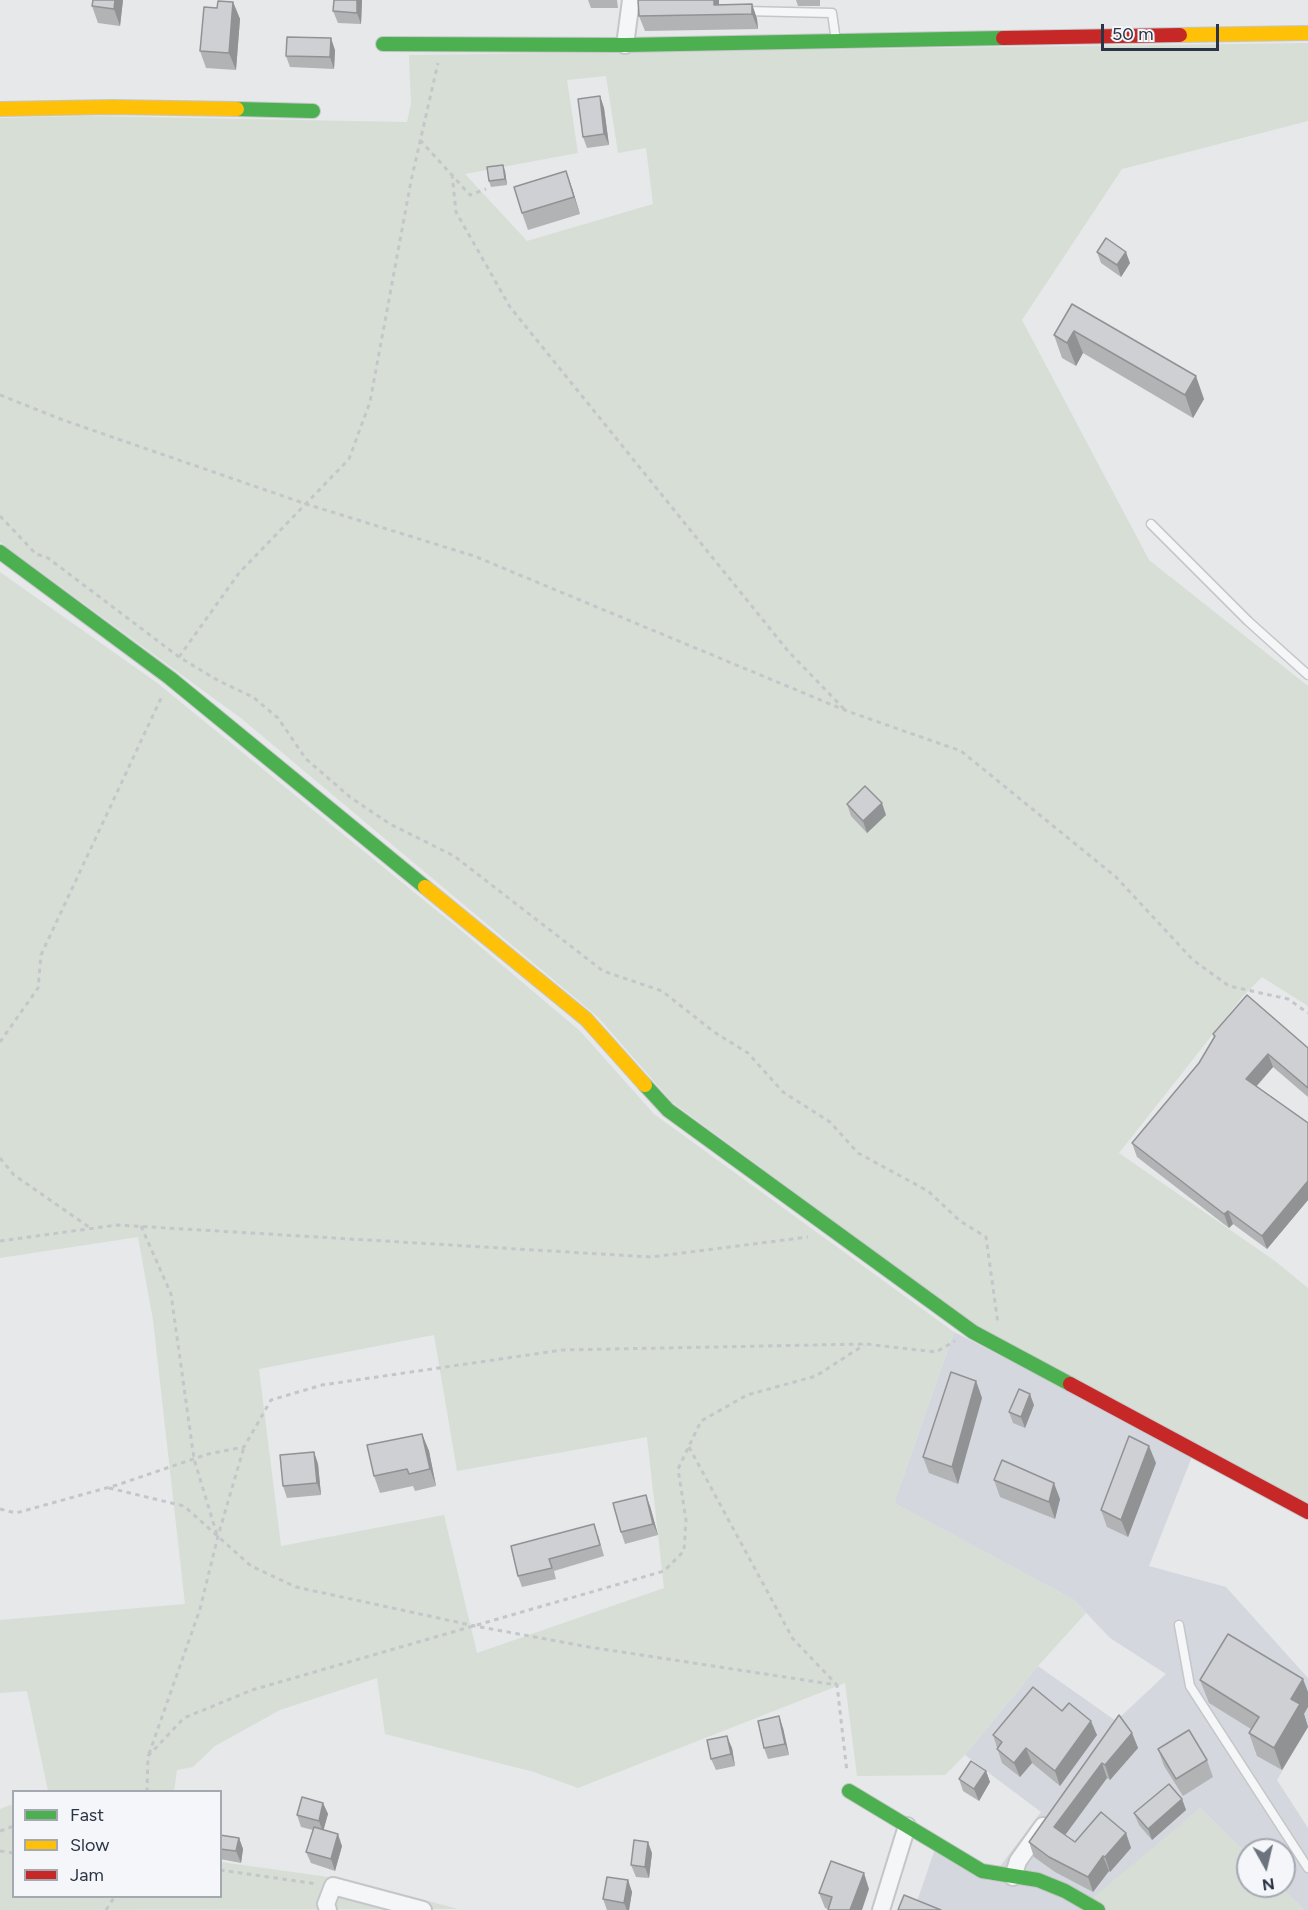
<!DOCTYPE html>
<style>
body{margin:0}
#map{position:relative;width:1308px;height:1910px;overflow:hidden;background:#e6e8ea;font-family:Figtree,sans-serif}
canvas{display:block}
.legend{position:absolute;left:12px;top:1790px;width:210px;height:108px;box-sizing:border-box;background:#f4f6f9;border:2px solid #a4a8b1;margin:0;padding:8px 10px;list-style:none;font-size:18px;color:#2b3445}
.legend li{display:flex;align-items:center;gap:12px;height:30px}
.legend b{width:30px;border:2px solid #a4a8b1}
.north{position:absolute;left:1236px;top:1838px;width:60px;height:60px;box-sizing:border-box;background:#f4f6f9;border:2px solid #a4a8b1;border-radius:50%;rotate:172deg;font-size:16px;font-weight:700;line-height:24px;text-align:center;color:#2b3445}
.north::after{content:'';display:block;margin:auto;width:21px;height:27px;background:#6c737f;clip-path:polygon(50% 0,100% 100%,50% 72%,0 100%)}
.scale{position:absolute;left:1101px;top:24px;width:118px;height:27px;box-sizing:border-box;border:3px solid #2b3445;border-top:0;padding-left:8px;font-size:18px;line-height:21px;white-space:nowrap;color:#2b3445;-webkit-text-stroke:4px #f4f6f9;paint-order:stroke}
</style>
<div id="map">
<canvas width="1308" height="1910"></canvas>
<ul class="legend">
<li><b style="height:8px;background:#4caf50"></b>Fast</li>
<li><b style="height:8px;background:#ffc107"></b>Slow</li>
<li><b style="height:8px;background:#c62828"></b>Jam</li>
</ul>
<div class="north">N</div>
<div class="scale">50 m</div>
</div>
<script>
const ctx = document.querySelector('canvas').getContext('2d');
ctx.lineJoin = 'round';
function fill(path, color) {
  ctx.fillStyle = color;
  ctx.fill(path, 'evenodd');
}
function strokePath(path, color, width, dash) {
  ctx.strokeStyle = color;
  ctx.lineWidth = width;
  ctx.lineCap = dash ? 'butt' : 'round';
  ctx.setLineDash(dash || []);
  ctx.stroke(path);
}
const built = new Path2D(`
 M954,1332L1193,1454L1149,1566L1226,1587L1308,1678V1727L1277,1780L1308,1828V1910H1304L1280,1886H1284V1850H1248V1855L1200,1808L1090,1910H914L935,1849L989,1881L1041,1812L965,1755L1038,1666L1116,1721L1166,1674L1110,1638L1074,1600L894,1503Z`);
const green = new Path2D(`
 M1308,43V121L1122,169L1022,320L1149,560L1308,686V1006L1262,977L1243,996L1119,1153L1275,1261L1308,1288V1504L979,1328L672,1102L598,1017L242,719L0,542V118L85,116L407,122L411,104L409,55ZM606,76L618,153L646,148L653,204L527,241L465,174L578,153L567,80Z
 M0,572L156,682L464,933L580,1031L654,1114L954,1332L894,1503L1074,1600L1086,1613L1038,1666L965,1755L945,1775L857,1776L845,1683L578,1788L534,1772L385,1734L377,1678L280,1710L215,1746L193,1767L177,1770L174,1791H47H48L27,1691L0,1693V1620L185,1604L153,1320L138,1237L0,1258ZM434,1335L457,1471L647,1437L664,1588L477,1653L444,1515L281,1546L259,1369Z
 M13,1804L14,1896H220L221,1862L350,1880L458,1909L0,1910V1809Z
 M1200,1808L1248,1855V1886H1280L1304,1910H1090L1083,1906Z`);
const path = new Path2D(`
 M420,140L470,195L486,189
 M452,174L456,212L510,307L788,651L845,710
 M0,395L63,420L306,504L474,556L847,711L961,751L1116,877L1193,960L1229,986L1288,999L1308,1013
 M0,516L36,554L48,558L179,657L219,681L253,697L278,718L306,759L350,797L390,824L454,856L603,971L662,991L714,1032L748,1053L783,1092L830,1122L858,1153L928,1191L960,1221L986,1237L998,1324
 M179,657L239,573L349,459L370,402L411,181L438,63
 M0,1042L38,988L41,955L162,696
 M0,1158L14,1175L89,1227
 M141,1226L171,1294L194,1459L217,1535
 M0,1241L117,1225L651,1257L808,1237
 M689,1447L793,1639L836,1684
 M109,1488L184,1506L251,1566L296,1587L475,1626L589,1647L837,1685L847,1772
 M0,1509L16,1513L117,1485L208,1454L244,1447L271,1400L322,1385L562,1350L866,1344L936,1352L955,1341
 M149,1754L200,1609L218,1536L244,1447
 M147,1792L148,1756L184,1718L252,1690L664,1571L684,1551L686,1520L678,1469L701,1421L747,1395L816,1376L864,1345
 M0,1831L14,1826
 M0,1851L14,1853
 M220,1870L317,1884
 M106,1910L115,1896`);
const lane = new Path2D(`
 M744,11L832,13L836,41
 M1151,524L1248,621L1308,675
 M1179,1625L1190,1686L1308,1868`);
const street = new Path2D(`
 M625,45L631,0
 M1013,1877L1018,1861L1043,1826
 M328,1910L326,1904L333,1886L423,1910
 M881,1910L907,1826`);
const fast = new Path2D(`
 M383,44L625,45L1003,38
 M237,109L313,111
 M0,552L170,678L425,887
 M645,1085L668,1110L973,1332L1070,1384
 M849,1791L982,1871L1038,1880L1065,1891L1098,1910`);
const slow = new Path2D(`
 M1180,35L1308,33
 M0,109L112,107L237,109
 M425,887L586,1019L645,1085`);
const jam = new Path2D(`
 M1003,38L1180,35
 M1070,1384L1308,1512`);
const wall = new Path2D(`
 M93,0H123L120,26L98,23L92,6Z
 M334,0H362L361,24L338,23L333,11Z
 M588,0H617L618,8H591Z
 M638,0H719V5L752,4L757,19L758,29L645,31L639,16Z
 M796,0H820V6H798Z
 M233,2L240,19L236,70L206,68L200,51L217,8Z
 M335,50L334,69L290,67L286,56Z
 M600,96L604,108L609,145L587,148L583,137Z
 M505,171L507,185L491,187L489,181Z
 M572,188L580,214L528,230L522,213Z
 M1097,252L1130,263L1121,277L1101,263Z
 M1072,304L1204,399L1193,418L1083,353L1076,366L1062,358L1054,335Z
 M847,804L886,815L867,833L851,816Z
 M1213,1034L1308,1048V1097L1273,1067L1257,1086L1308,1123V1200L1267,1249L1233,1224L1229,1228L1137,1157L1132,1143L1199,1063L1214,1038Z
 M976,1381L982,1398L958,1484L929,1473L923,1457Z
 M1034,1405L1025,1428L1013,1423L1009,1412Z
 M422,1434L429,1451L436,1486L415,1491L413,1486L380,1493L374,1476Z
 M314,1452L318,1464L321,1495L287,1498L283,1486Z
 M1156,1463L1128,1537L1107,1527L1101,1510Z
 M994,1480L1060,1499L1055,1519L1000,1497Z
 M650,1506L658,1535L625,1544L621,1532Z
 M598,1535L604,1556L554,1571L556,1579L522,1587L518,1576L511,1546Z
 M1200,1680L1304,1714L1308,1727L1282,1770L1257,1756L1249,1733L1251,1729L1209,1703Z
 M1062,1711L1097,1735L1060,1786L1032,1763L1020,1777L1002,1763L993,1735Z
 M1119,1715L1132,1733L1138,1748L1110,1780L1107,1778L1065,1835L1075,1842L1126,1833L1131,1848L1110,1872L1109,1871L1093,1892L1055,1872L1034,1857L1029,1842Z
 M783,1728L789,1755L768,1759L764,1748Z
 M732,1748L735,1766L716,1770L711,1759Z
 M1158,1749L1207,1760L1213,1777L1183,1796L1164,1766Z
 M986,1771L990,1782L979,1801L963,1791L959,1779Z
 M1182,1799L1186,1810L1152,1840L1139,1825L1134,1813Z
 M323,1803L328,1814L323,1830L342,1846L335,1871L311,1863L306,1852L313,1830L301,1827L297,1815Z
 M220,1835L239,1838L243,1849L241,1863L220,1859Z
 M652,1853L649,1878L636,1877L631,1865Z
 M628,1880L632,1892L629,1910H607L603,1899Z
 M869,1889L828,1909L825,1908L819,1893Z`);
const shadedWall = new Path2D(`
 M115,0H123L120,26L114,9Z
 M357,0H362L361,24L357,13Z
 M714,0H719V15L714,5Z
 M233,2L240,19L236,70L229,53Z
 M752,4L757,19L758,29L752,14Z
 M331,38L335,50L334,69L330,57Z
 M600,96L604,108L609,145L604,134Z
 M503,165L505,171L507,185L505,179Z
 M566,171L572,188L580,214L574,197Z
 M1126,252L1130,263L1121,277L1117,265Z
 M1074,331L1083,353L1076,366L1067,343Z
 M1196,376L1204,399L1193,418L1185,395Z
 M882,803L886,815L867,833L863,821Z
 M1268,1054L1273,1067L1251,1092L1246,1079Z
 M1308,1181V1200L1267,1249L1262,1236Z
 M1228,1211L1233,1224L1229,1228L1224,1214Z
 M976,1381L982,1398L958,1484L952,1467Z
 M1030,1394L1034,1405L1025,1428L1021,1417Z
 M422,1434L429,1451L436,1486L430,1469Z
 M1149,1446L1156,1463L1128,1537L1121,1520Z
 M314,1452L318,1464L321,1495L317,1483Z
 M1054,1483L1060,1499L1055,1519L1049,1502Z
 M646,1495L650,1506L658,1535L653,1524Z
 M1303,1679L1308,1692V1707L1304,1714L1308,1727L1282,1770L1274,1748L1291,1699Z
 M779,1716L783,1728L789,1755L785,1744Z
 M1091,1721L1097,1735L1060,1786L1055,1771Z
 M1132,1733L1138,1748L1110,1780L1105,1765Z
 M727,1736L732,1748L735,1766L731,1754Z
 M1026,1748L1032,1763L1020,1777L1014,1763Z
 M1102,1763L1107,1778L1060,1842L1054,1827Z
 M986,1771L990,1782L979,1801L974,1789Z
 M1182,1799L1186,1810L1152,1840L1148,1829Z
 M323,1803L328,1814L323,1832L319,1821Z
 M1126,1833L1131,1848L1110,1872L1105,1857Z
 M338,1834L342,1846L335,1871L331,1859Z
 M239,1838L243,1849L241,1863L236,1851Z
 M648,1842L652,1853L649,1878L645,1867Z
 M1103,1856L1109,1871L1093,1892L1088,1877Z
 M864,1873L869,1889L862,1910H850Z
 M628,1880L632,1892L629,1910H627L624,1903Z`);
const building = new Path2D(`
 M93,0H115L114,9L92,6Z
 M334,0H357V13L333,11Z
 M638,0H714V5L752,4V14L639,16Z
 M218,1L233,2L229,53L200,51L204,7L217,8Z
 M287,37L331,38L330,57L286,56Z
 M600,96L604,134L583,137L578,99Z
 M503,165L505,179L489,181L487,167Z
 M566,171L574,197L522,213L514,187Z
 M1106,238L1126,252L1117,265L1097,252Z
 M1072,304L1196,376L1185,395L1074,331L1067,343L1054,335Z
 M865,786L882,803L863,821L847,804Z
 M1247,995L1308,1048V1088L1268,1054L1246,1079L1308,1123V1181L1262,1236L1228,1211L1224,1214L1132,1143L1199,1063L1215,1036L1213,1034Z
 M951,1372L976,1381L952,1467L923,1457Z
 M1019,1389L1030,1394L1021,1417L1009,1412Z
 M422,1434L430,1469L409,1474L407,1469L374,1476L367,1445Z
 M1129,1436L1149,1446L1121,1520L1101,1510Z
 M314,1452L317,1483L283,1486L280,1455Z
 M1002,1460L1054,1483L1049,1502L994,1480Z
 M646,1495L653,1524L621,1532L613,1503Z
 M594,1524L600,1545L549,1559L552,1568L518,1576L511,1546Z
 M1228,1634L1303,1679L1291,1699L1300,1704L1274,1748L1249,1733L1259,1717L1200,1680Z
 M1033,1687L1062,1711L1069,1703L1091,1721L1055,1771L1026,1748L1014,1763L997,1749L1002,1742L993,1735Z
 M1119,1715L1132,1733L1105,1765L1102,1763L1054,1827L1075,1842L1101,1812L1126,1833L1105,1857L1103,1856L1088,1877L1049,1857L1029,1842Z
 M779,1716L785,1744L764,1748L758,1721Z
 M1189,1730L1207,1760L1176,1779L1158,1749Z
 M727,1736L731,1754L711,1759L707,1740Z
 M971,1761L986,1771L974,1789L959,1779Z
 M1169,1784L1182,1799L1148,1829L1134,1813Z
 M302,1797L323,1803L319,1821L297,1815Z
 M314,1827L338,1834L331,1859L306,1852Z
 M220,1835L239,1838L236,1851L220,1849Z
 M634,1840L648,1842L645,1867L631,1865Z
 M831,1861L864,1873L850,1910H828L832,1897L819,1893Z
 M607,1877L628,1880L624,1903L603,1899Z
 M904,1895L941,1910H898Z`);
fill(built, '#d4d7dd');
fill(green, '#d6ded6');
strokePath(lane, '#c4c6c8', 11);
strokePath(street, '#c4c6c8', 20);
strokePath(fast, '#c4c6c8', 16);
strokePath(slow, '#c4c6c8', 16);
strokePath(jam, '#c4c6c8', 16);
strokePath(path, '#c5c6ca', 3, [4.5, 4.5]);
strokePath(lane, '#f5f6f7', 8);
strokePath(street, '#f5f6f7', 16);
strokePath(fast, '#4caf50', 14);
strokePath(slow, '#ffc107', 14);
strokePath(jam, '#c62828', 14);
fill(wall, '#b1b3b5');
fill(shadedWall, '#909294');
fill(building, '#ced0d3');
strokePath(building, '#909294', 1.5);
</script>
